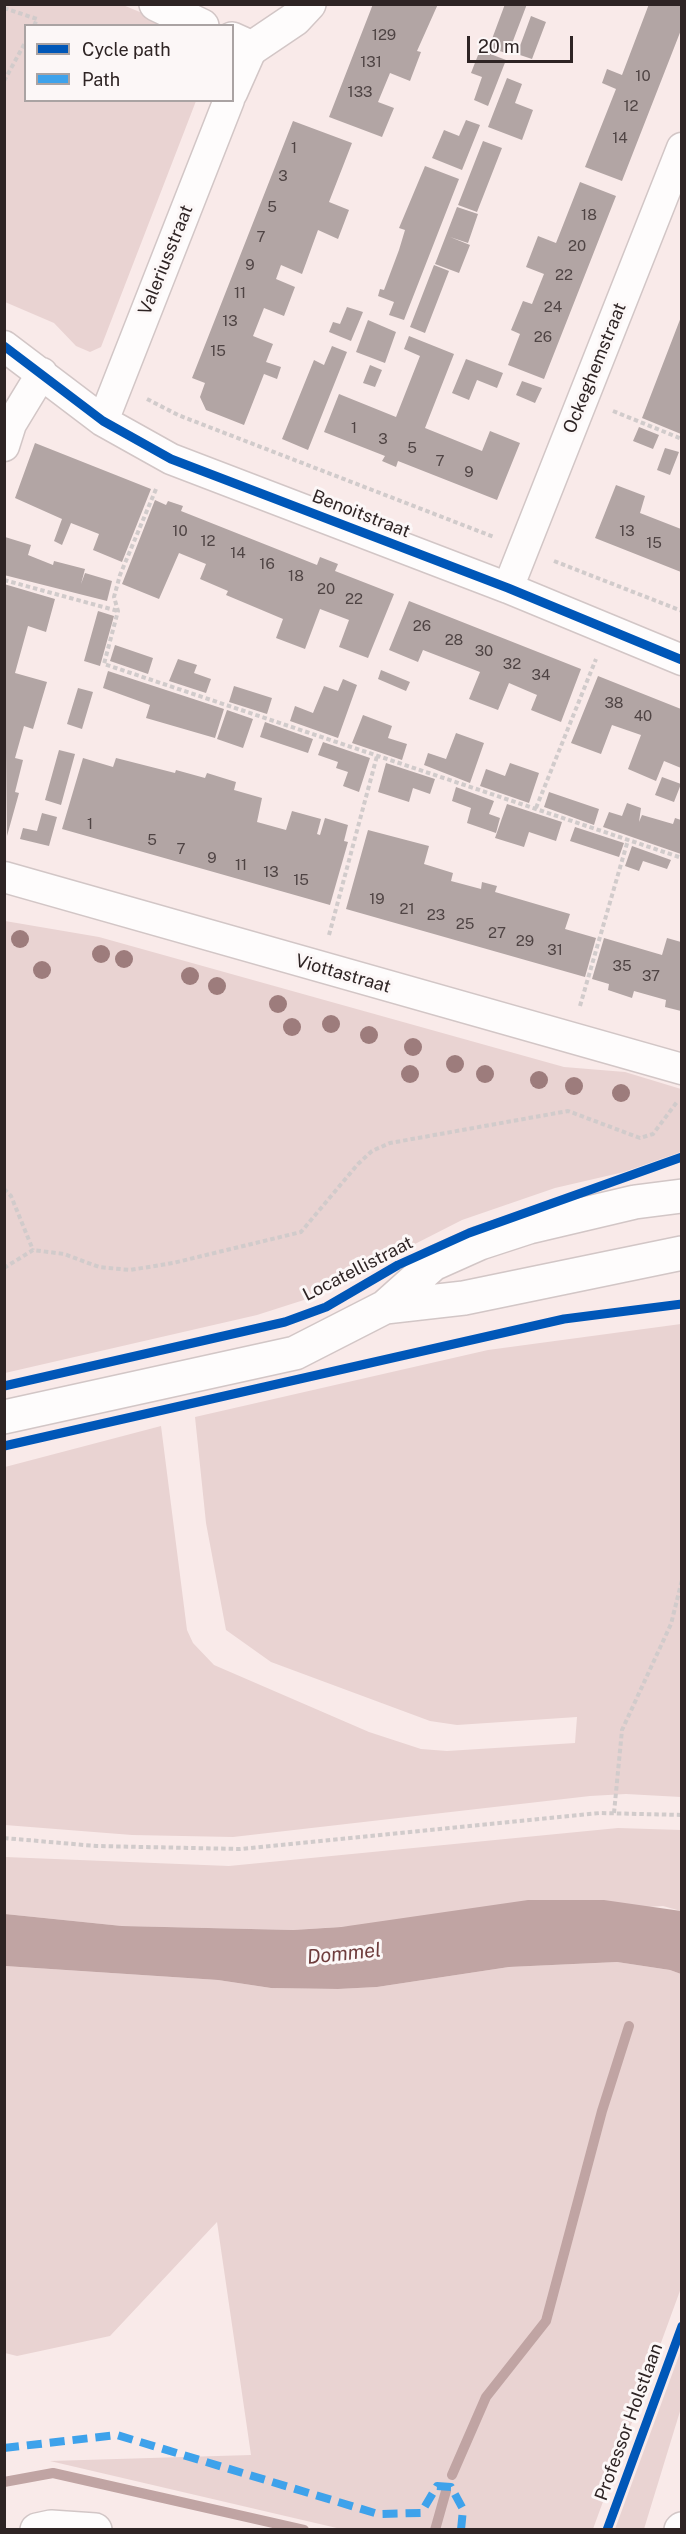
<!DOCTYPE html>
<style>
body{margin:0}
#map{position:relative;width:686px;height:2534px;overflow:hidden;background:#f9eae9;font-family:"Public Sans",sans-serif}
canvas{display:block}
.frame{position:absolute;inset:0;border:6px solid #2e2424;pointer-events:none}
.legend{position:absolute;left:24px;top:24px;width:210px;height:78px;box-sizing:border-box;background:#fcf7f7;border:2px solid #aaa3a3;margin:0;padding:8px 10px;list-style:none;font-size:18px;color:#2e2424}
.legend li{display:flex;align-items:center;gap:12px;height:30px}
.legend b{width:30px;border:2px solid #aaa3a3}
.scale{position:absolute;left:467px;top:36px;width:106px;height:27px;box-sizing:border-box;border:3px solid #2e2424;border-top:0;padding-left:8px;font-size:18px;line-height:21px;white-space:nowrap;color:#2e2424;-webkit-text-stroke:4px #fcf7f7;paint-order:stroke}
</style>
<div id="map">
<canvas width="686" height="2534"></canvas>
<div class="frame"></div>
<ul class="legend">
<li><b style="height:8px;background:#0057b8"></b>Cycle path</li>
<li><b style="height:8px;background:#3ea2eb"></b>Path</li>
</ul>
<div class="scale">20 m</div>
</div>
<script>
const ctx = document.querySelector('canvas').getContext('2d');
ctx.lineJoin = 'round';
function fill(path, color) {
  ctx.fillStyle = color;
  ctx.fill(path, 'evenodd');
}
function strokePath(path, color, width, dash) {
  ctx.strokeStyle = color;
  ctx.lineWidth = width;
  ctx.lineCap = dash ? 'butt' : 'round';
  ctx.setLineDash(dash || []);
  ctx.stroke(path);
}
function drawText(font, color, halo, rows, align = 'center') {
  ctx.font = font + ' "Public Sans",sans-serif';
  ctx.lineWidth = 6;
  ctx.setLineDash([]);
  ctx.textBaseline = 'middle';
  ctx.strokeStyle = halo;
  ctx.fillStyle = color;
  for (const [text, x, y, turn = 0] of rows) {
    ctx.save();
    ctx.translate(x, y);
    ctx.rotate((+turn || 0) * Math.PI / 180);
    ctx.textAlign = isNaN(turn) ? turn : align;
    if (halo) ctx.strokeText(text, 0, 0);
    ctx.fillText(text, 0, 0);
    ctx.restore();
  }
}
const green = new Path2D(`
 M5,5H123L171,25L26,26V100L196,101L101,347L90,352L76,346L54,323L5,302Z
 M5,921L99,937L564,1067L625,1072L681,1089V1152L624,1172L555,1188L462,1220L307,1299L257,1315L5,1373Z
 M681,1324V1797L626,1794L590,1796L233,1837L132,1835L5,1825V1467L161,1426L187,1630L193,1643L214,1665L369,1732L421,1749L447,1751L575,1743L577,1717L457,1725L430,1721L271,1662L226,1630L206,1523L195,1417L488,1350Z
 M618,1828L681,1830V1911L663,1906L293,1930L122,1926L5,1914V1857L229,1866Z
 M617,1962L670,1970L681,1974V2288L593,2529H341L50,2461L251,2455L217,2222L110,2336L17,2356L5,2353V1966L218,1980L271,1988L338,1989L377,1987L509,1967Z
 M681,2350V2408L644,2529H615Z`);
const water = new Path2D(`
 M528,1900H604L681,1911V1974L670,1970L617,1962L509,1967L377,1987L338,1989L271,1988L218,1980L5,1966V1914L122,1926L293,1930L341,1927Z`);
const stream = new Path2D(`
 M452,2475L486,2397L546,2321L602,2111L629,2026
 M4,2482L53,2473L304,2530
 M435,2530L446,2491`);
const building = new Path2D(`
 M373,4H438L417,51L421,52L410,81L390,73L378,102L394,108L382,137L329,117Z
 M505,4H527L508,54L489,47Z
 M649,4H681V30L622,181L585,167L616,89L602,83L607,69L622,75Z
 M531,16L546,22L532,59L517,54Z
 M480,50L506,60L488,106L474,100L482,77L471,73Z
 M507,78L522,84L515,103L533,110L522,140L488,127Z
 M466,120L480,125L462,170L432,158L444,130L459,136Z
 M293,121L352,143L329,202L349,210L338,239L318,230L302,274L281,265L276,279L295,287L284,316L264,308L253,336L273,344L266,362L281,367L277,379L264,374L244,425L206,410L200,397L205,383L192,378Z
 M483,141L502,148L477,212L458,205Z
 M425,166L459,179L404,320L389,315L394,302L378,296L380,289L384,290L399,250L405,230L399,228Z
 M580,182L616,196L544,379L508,365L520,334L511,330L523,301L532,304L544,274L526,267L538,236L556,243Z
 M457,207L478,214L468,243L450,237L470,245L459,273L435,264Z
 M434,265L449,271L425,333L410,327Z
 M347,307L363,312L351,341L329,332L333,322L340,324Z
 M681,317V434L642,418Z
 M368,320L396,332L385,363L356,352Z
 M409,336L454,354L425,428L482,451L490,431L520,443L497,500L398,461L396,467L382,461L385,456L324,432L339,394L396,417L420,356L404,349Z
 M332,346L347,352L308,450L282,439L314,360L324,365Z
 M466,359L503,373L497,388L477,380L469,400L452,393Z
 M370,365L382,370L375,387L363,383Z
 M522,381L542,388L535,403L516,395Z
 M639,427L659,435L653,449L633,441Z
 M35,443L151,489L122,562L93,550L99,534L71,523L62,545L54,541L62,519L15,498Z
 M665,448L679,452L670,475L657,470Z
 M616,485L645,496L640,513L681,529V572L595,538Z
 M155,500L166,505L168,501L183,506L181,511L317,565L320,557L338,564L335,571L394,594L368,658L339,647L349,620L320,609L305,649L276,638L283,619L226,595L228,591L200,579L206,564L179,553L159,599L122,584Z
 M5,537L31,545L28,555L53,565L54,561L85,569L81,584L85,573L112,581L107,601L4,575Z
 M4,584L55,599L46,632L28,626L15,673L47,682L33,729L24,726L15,758L23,760L15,792L19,793L7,836Z
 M409,601L581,669L561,722L531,710L537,695L509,683L498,710L469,699L480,672L423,650L418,662L389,650Z
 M98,611L114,616L100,666L84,661Z
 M115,645L153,658L148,674L110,661Z
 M178,659L197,665L194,673L211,679L206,693L169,681Z
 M381,670L410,682L406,691L378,679Z
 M108,671L224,709L215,738L146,718L150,705L103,688Z
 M598,676L681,709V768L664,761L656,781L628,769L641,735L612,725L601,754L571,743Z
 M343,679L357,685L338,738L290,721L295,706L313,713L324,686L338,691Z
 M234,686L272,698L267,714L229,702Z
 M78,688L93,692L82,729L67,724Z
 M227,710L253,719L243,748L217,739Z
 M363,715L392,726L388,738L407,744L402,760L352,743Z
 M265,722L313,739L308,753L260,737Z
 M456,733L484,743L470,783L424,765L428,753L446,759Z
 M323,742L370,758L359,792L343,786L348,772L336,768L338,762L318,755Z
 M59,750L75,754L61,805L45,800Z
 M83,758L113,767L116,758L175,773L176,770L205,778L207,773L236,782L234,790L262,798L257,822L286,830L292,811L321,819L317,834L320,835L325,818L348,825L344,841L348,842L330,905L62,829Z
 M386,763L435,779L430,794L413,788L409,802L378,792Z
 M510,763L539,773L529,803L480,786L486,769L505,776Z
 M662,777L681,784L674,802L655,795Z
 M456,787L494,801L489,814L500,818L496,833L467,823L471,808L452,801Z
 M549,792L599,809L594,825L544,807Z
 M627,803L641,808L639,822L642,815L673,824L675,818L681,820V854L603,827L609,812L622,816Z
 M507,804L562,822L556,841L529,832L524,847L495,838Z
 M42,813L57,817L49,846L20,839L23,828L37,831Z
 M575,827L624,843L619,857L570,841Z
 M368,830L429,846L424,864L453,873L451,881L481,889L482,882L497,886L495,892L570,914L565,929L596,938L585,977L346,909Z
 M632,846L671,860L667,869L643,861L639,871L625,866Z
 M604,938L662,955L667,938L681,942V1011L665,1007L666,1000L634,991L632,998L608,990L609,984L592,979Z`);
const path = new Path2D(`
 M4,8L37,19L34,26
 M4,81L26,41
 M147,399L178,415L494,537
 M613,411L682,439
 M156,489L120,575L114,597L118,611L104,664L682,858
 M554,561L682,611
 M4,580L118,611
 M536,808L596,659
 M329,935L377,756
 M580,1006L628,840
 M4,1189L11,1196L33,1250
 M4,1268L33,1250L64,1254L99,1267L130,1270L173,1263L301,1232L358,1164L372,1151L390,1143L568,1111L640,1138L653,1134L677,1102
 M614,1813L622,1730L671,1624L682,1580
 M4,1838L96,1846L240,1849L600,1813L682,1815`);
const street = new Path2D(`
 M232,93L252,48
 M4,346L103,421L171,459L508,588L682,660
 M103,421L229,100
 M4,446L11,424L42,373
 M508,588L682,148
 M4,877L682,1069`);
const secondary = new Path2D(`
 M156,4L202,26
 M232,39L252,48L295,19L309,4
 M385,1307L464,1298L682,1253
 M4,1417L295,1353L385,1307L433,1264L480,1243L529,1227L635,1202L682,1196
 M37,2530L51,2527L95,2530
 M681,2530L682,2529`);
const quiet = new Path2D(`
 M4,2448L117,2435L378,2514L421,2513L437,2486L451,2487L463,2509L461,2530`);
const cycleway = new Path2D(`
 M4,346L103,421L171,459L508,588L682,660
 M4,1386L285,1322L326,1307L398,1265L469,1233L682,1157
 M4,1446L564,1319L682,1304
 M607,2530L682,2326`);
const trees = [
 [20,939],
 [101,954],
 [124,959],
 [42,970],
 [190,976],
 [217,986],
 [278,1004],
 [331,1024],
 [292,1027],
 [369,1035],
 [413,1047],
 [455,1064],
 [410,1074],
 [485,1074],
 [539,1080],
 [574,1086],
 [621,1093]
];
const numberNames = [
 ["129",384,35],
 ["131",371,62],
 ["10",643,76],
 ["133",360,92],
 ["12",631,106],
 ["14",620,138],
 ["1",294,148],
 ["3",283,176],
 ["5",272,207],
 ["18",589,215],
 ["7",261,237],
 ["20",577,246],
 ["9",250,265],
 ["22",564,275],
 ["11",240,293],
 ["24",553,307],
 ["13",230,321],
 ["26",543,337],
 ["15",218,351],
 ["1",354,428],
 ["3",383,439],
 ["5",412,448],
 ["7",440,461],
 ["9",469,472],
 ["10",180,531],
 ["13",627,531],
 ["12",208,541],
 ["15",654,543],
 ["14",238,553],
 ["16",267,564],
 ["18",296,576],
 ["20",326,589],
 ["22",354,599],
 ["26",422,626],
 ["28",454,640],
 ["30",484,651],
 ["32",512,664],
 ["34",541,675],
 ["38",614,703],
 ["40",643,716],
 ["1",90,824],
 ["5",152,840],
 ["7",181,849],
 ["9",212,858],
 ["11",241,865],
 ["13",271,872],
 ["15",301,880],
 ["19",377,899],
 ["21",407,909],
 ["23",436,915],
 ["25",465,924],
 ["27",497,933],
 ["29",525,941],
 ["31",555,950],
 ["35",622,966],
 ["37",651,976]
];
const streetNames = [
 ["Valeriusstraat",166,260,-68],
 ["Ockeghemstraat",595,368,-68],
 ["Benoitstraat",361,514,21],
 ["Viottastraat",343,974,16],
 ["Locatellistraat",358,1269,-27],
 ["Professor Holstlaan",629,2422,-70]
];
const waterNames = [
 ["Dommel",344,1954,-6]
];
fill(green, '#e9d3d2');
fill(water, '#c0a4a3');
strokePath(stream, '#c0a4a3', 10);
fill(building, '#b2a5a4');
strokePath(street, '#d2c6c6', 33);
strokePath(secondary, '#d2c6c6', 36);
strokePath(path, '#d1cbcb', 4, [4.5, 3]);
strokePath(street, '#fefcfc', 30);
strokePath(secondary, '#fefcfc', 33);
strokePath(quiet, '#3ea2eb', 8, [15, 8]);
strokePath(cycleway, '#0057b8', 9);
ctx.fillStyle = '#9d7c7c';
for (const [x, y] of trees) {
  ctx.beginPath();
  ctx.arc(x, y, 9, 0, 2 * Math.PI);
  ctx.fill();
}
drawText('15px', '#4f4444', null, numberNames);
drawText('18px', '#2e2424', '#fcf7f7', streetNames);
drawText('italic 20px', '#6f3d3d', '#fcf7f7', waterNames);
</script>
